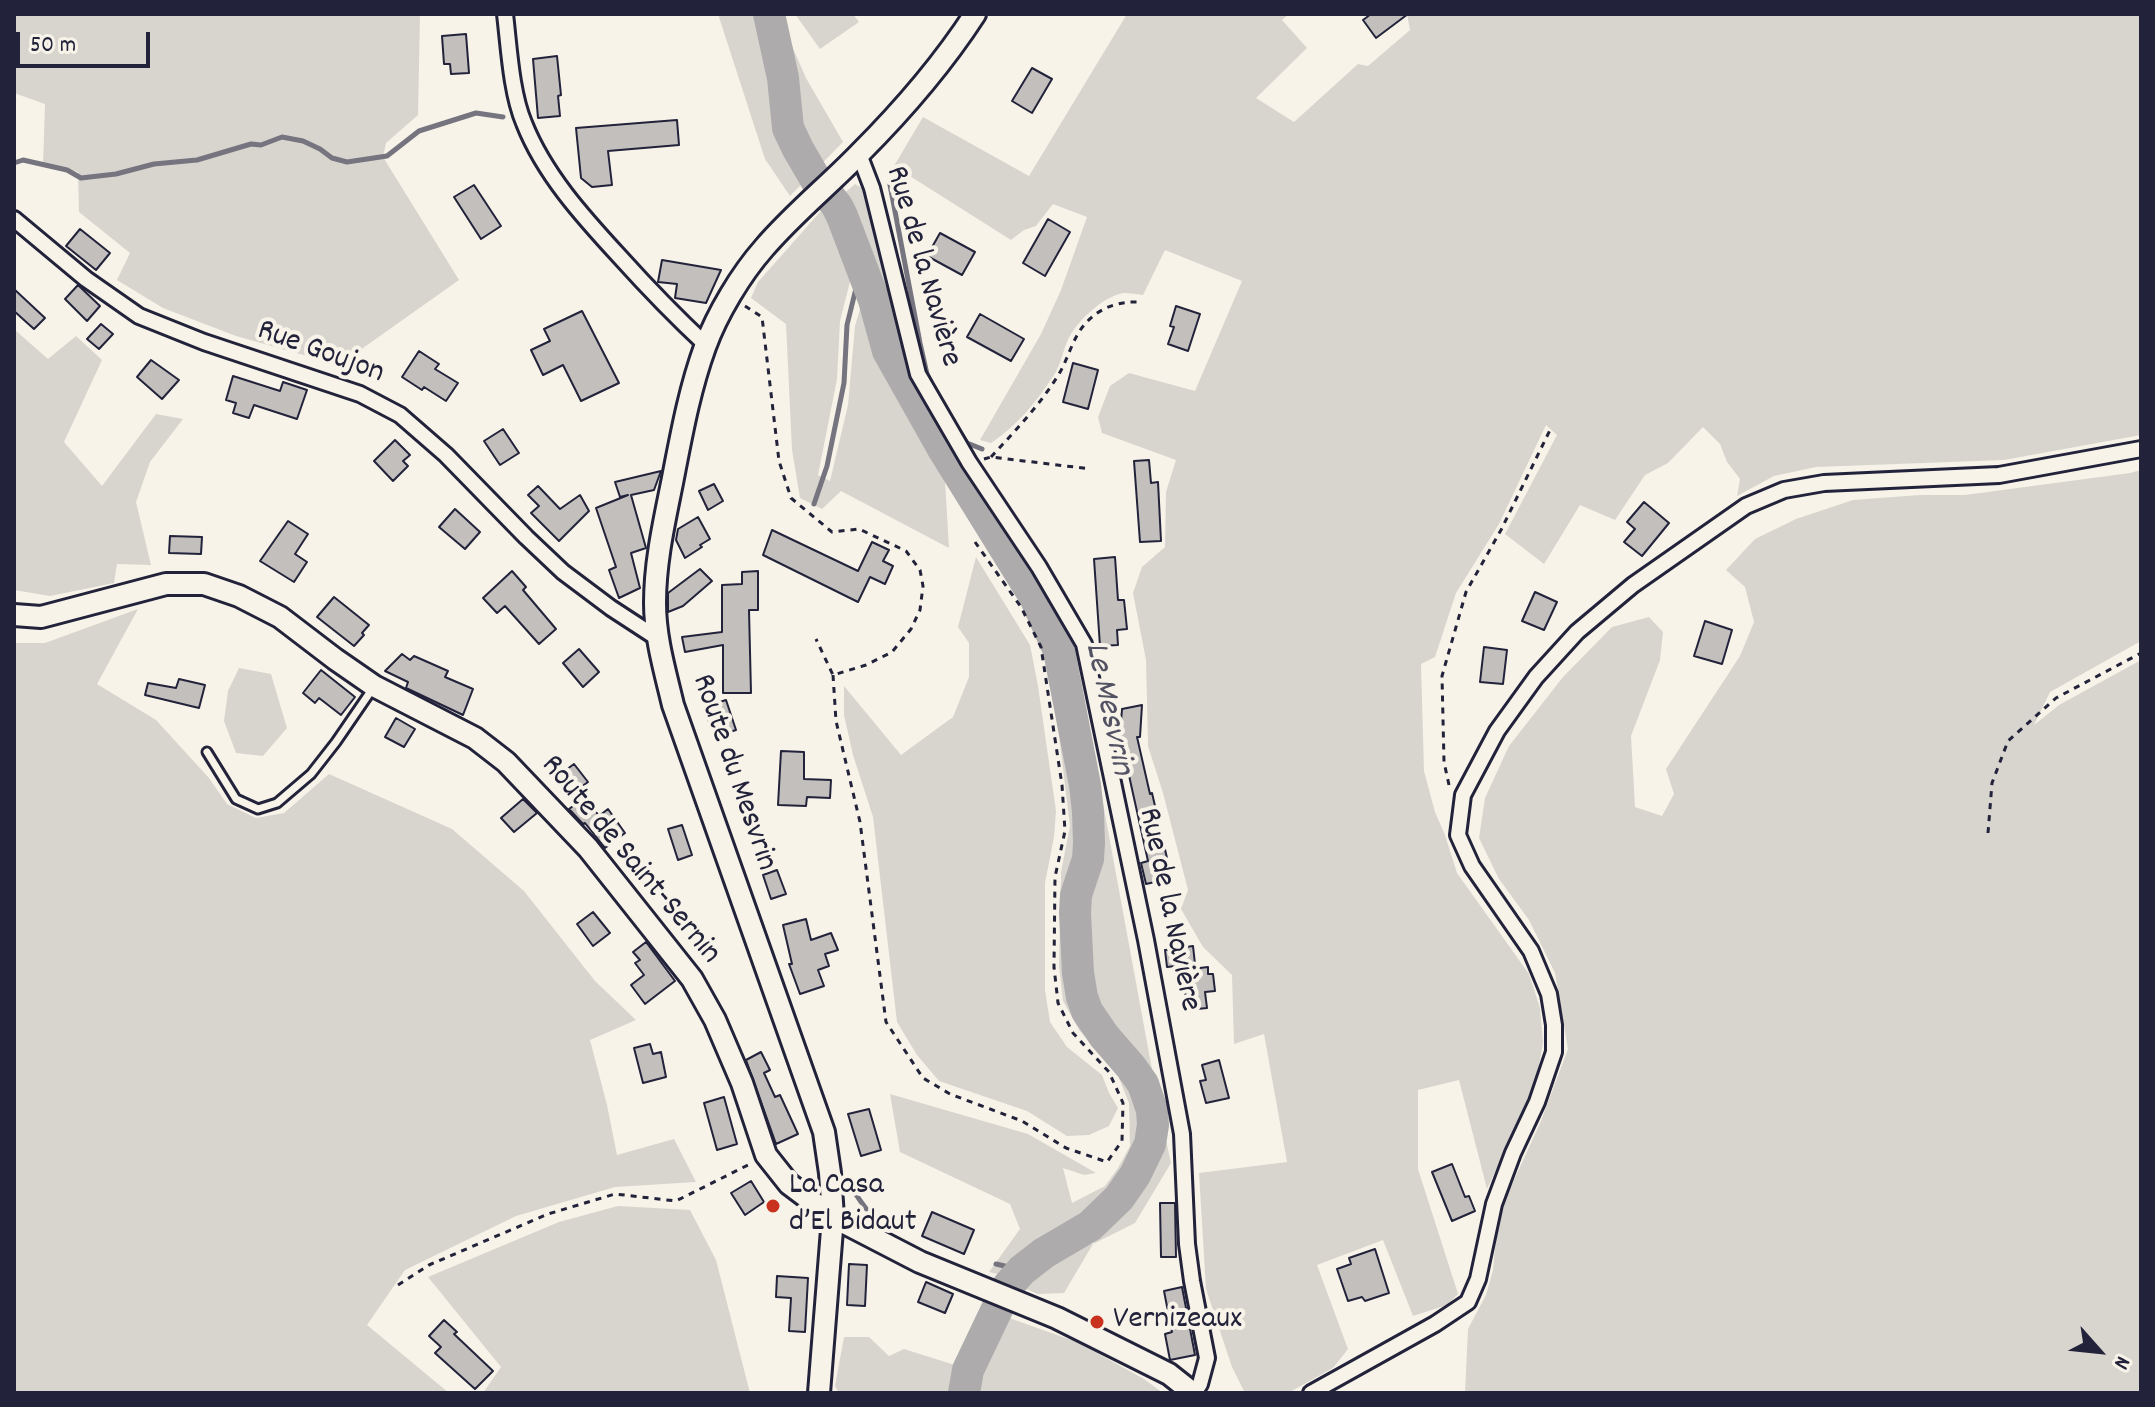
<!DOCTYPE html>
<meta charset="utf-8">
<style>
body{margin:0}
#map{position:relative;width:2155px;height:1407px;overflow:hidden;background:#f7f3e8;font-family:Dekko,sans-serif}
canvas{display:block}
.frame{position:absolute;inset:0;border:16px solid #22223b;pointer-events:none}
.north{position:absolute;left:2059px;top:1311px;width:80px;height:80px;-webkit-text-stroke:6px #f7f3e8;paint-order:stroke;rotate:117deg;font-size:22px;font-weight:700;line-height:32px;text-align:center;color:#22223b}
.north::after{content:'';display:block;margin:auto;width:28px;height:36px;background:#22223b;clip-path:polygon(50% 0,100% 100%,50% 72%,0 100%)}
.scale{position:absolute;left:16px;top:32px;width:134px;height:36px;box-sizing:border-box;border:4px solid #22223b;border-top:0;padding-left:10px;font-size:24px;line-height:28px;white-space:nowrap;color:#22223b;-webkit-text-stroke:6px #f7f3e8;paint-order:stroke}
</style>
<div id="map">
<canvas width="2155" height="1407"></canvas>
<div class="frame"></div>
<div class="north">N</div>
<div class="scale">50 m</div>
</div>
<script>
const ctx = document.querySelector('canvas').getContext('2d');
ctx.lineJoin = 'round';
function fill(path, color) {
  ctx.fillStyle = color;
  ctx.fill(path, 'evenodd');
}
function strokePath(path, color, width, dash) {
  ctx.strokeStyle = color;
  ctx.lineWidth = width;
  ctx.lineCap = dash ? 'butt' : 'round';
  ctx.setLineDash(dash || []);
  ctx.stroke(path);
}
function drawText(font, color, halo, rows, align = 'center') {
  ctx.font = font + ' Dekko,sans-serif';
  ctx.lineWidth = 8;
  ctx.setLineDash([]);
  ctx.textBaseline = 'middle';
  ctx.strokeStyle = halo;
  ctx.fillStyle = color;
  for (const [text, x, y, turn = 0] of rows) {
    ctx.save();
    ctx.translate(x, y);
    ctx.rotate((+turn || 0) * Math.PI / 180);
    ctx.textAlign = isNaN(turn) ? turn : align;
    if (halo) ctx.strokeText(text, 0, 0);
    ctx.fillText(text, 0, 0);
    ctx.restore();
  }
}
const green = new Path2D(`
 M14,14H420L418,115L386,143L383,157L459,280L339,365L236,336L163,308L117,280L130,253L79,212L78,172L43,166L45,104L14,93Z
 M718,14H778L806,78L843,142L790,196L765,159Z
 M795,14H853L859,22L820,49Z
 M1127,14H1289L1282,20L1307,48L1256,98L1294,122L1358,64L1368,66L1410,30L1407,14H2141V435L2004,460L1816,467L1774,476L1737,496L1740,479L1727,462L1720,444L1703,427L1668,463L1645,475L1615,520L1580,505L1544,564L1505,534L1557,435L1546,425L1499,524L1456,593L1435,657L1421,664L1424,771L1435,812L1445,835L1457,873L1529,974L1540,1008L1543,1042L1536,1083L1487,1189L1459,1080L1418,1090V1169L1458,1294L1447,1305L1413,1316L1383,1240L1317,1265L1348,1349L1333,1368L1288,1393H1245L1232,1367L1206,1289L1199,1173L1287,1162L1264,1034L1234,1044L1232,975L1203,947L1181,909L1188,890L1163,793L1148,746L1146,660L1133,593L1142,567L1165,547L1166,492L1176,460L1102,433L1098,417L1110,386L1129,373L1195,391L1242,281L1165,250L1143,295C1137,294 1130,293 1124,293C1104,296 1081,318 1071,334C1063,347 1062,363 1054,375C1037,401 1017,426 991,443L980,440L1041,334L1061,290L1087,217L1053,204L1036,226L1024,230L1011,240L894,166L923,117L1029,176Z
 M855,184L865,190L902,361L849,209L841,196Z
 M820,212L835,218L853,270L840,321L837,379L818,475L830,481L848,405L855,326L865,292L870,345L902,406L936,455L945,481L949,548L841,491L822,509L800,498L792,450L786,324L751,298L758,282Z
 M14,329L48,359L76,336L102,360L64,442L102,486L156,414L183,419L150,462L136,502L151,565L117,564L114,583L50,596L14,590Z
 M2141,470V641L2050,692L2034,725L2059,705L2141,660V1393H1465L1468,1329L1486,1295L1493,1270L1498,1215L1541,1121L1568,1049L1555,973L1529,920L1499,879L1479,838L1485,798L1509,746L1563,677L1612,627L1649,617L1663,632L1660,660L1631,736L1635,807L1662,816L1674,794L1666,769L1740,656L1754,622L1745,587L1726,570L1755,539L1796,519L1853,500L1920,495H1965L2130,473Z
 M976,557L1030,645L1038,686L1056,811L1054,837L1045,883V990L1050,1022L1067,1047L1102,1075L1109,1093L1118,1108L1109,1126L1089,1135L1067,1136L1027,1111L939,1081L917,1055L897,1022L873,817L853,755L844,715V686L901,755L953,717L969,677V643L958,627Z
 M138,609L97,684L156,720L209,778L227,804L256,818L284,813L329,774L452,829L524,891L595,981L636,1020L590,1040L607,1105L617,1155L674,1139L696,1182L615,1187L516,1216L405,1270L367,1325L449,1393H14V643H45Z
 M1050,662L1056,670L1076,780L1082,855L1071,884L1070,910L1075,982L1082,1008L1103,1044L1130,1076L1146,1128L1140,1150L1110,1196L1084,1219L1050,1238L1005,1276L989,1272L1020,1229L1010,1204L900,1152L890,1094L1028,1134L1096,1173L1084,1175L1063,1168L1072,1203L1105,1186L1118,1168L1130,1146L1129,1103L1116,1071L1079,1030L1063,1001L1059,966L1061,872L1070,826Z
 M239,668L271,674L287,728L263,756L236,753L224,721L228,691Z
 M1088,766L1098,776L1153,1075C1129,1055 1104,1027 1091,999C1084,985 1080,924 1081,907C1082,889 1093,866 1094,847C1095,820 1090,792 1088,766Z
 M1165,1135L1171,1163L1135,1223L1093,1244L1064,1293L1038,1294L1021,1287L1071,1245L1093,1244L1144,1178Z
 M618,1206L690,1210L716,1260L750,1393H483L501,1367L428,1277L559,1222Z
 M981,1308L1077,1342L1144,1379L1163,1393H839L835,1386L844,1337H869L889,1356L904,1349L958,1366Z`);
const stream = new Path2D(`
 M14,163L23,160L67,170L81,178L116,174L154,164L197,160L251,144L261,145L282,137L303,141L320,149L332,158L347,162L387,156L419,131L476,113L503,117
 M890,185L920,343L927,374L937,394
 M948,413L967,443L982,449
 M814,504L827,466L844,383L847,325L861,268
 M853,1190C869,1214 871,1219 898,1229
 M996,1264L1022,1270`);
const river = new Path2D(`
 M769,14L783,78L788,128L798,149L816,180L837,206L842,216L874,300L888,351L942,447L1035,597L1059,651L1085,785L1088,812L1089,843L1088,859L1076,895L1075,913L1078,973L1082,997L1087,1011L1104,1036L1131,1067L1143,1084L1152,1110L1153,1125L1150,1144L1135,1175L1119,1198L1090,1226L1044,1253L1022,1270L1008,1286L968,1370L964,1393`);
const building = new Path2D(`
 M1371,14H1408L1376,38L1363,20Z
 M466,34L469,73L451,74L450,64H444L442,36Z
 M557,56L561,95L558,96L560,116L538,118L533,59Z
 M1032,68L1052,79L1032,113L1012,101Z
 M677,120L679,145L608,151L612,185L592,187L581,178L576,128Z
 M474,185L501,226L481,239L454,197Z
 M1048,219L1070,232L1045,276L1023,263Z
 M80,229L110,253L96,270L66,246Z
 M940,233L975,252L962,275L927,256Z
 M662,260L721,270L706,303L675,298L677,284L658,282Z
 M78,285L100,306L87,321L65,299Z
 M14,289L45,318L34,329L14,311Z
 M1176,306L1200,314L1188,351L1168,344L1174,327L1170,326Z
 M582,311L619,383L581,401L563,365L543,375L531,350L550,341L544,329Z
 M980,314L1024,339L1011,361L967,337Z
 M101,324L113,334L99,349L87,339Z
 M419,351L439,364L435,369L458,383L446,401L424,387L422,390L402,377Z
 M151,360L179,380L162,399L137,377Z
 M1073,363L1098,370L1088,409L1063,402Z
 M233,376L280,391L283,382L307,390L297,419L254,405L249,418L233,413L236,403L226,400Z
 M503,429L519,453L500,465L484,441Z
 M395,440L410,455L403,461L408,466L393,481L374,461Z
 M1149,460L1151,483L1158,482L1161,541L1140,542L1134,461Z
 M661,471L654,490L631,495L646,548L631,553L640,588L619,598L609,570L616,567L596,508L628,495L620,497L615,482Z
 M714,484L723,501L708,510L699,491Z
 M538,486L560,509L580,495L589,511L559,541L531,513L539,506L528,495Z
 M1644,502L1669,523L1642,556L1624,542L1635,529L1627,522Z
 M455,509L480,532L465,549L439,527Z
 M698,517L710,539L700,545L702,547L685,558L676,540L678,529Z
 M288,521L308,534L295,554L307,562L294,582L260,561Z
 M772,530L858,571L872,542L889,550L883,561L893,566L885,584L870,577L858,602L763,555Z
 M170,536L202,537L201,554L169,553Z
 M1115,557L1118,600H1124L1127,629L1117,630L1118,645L1100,646L1094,559Z
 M700,569L712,581L683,606L668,612V593Z
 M512,571L526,587L523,590L556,629L539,644L505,606L497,613L483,598Z
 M758,571V610H749L751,693H723V645L685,652L682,637L722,632V585L742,584V572Z
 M1535,592L1557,602L1544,630L1522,621Z
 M334,597L369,625L362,633L364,635L354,646L317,617Z
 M1705,621L1732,630L1722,664L1694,656Z
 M1484,647L1507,650L1503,684L1480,682Z
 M579,649L599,672L583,687L563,663Z
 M402,654L410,660L414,656L448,671L445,677L473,689L463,715L406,688L408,682L385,671Z
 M321,670L355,697L341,715L319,698L315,703L303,693Z
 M179,679L205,685L199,708L145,695L148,683L176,688Z
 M726,700L736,730L714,737L704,707Z
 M1142,705L1140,737H1137L1150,794L1152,793L1167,858L1159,860L1164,880L1146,884L1141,863L1148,861L1120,735L1122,709Z
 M396,718L415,729L404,747L385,737Z
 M781,751L804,752V779L831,780L830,798L807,797L806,806L778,805Z
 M574,764L588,782L569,796L555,778Z
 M585,797L599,816L608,809L625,833L605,848L585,823L583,824L569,809Z
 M523,799L537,813L514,832L501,818Z
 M682,825L692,855L678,860L668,829Z
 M777,870L786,894L771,899L763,875Z
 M593,912L610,933L593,946L577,924Z
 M806,919L811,940L831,933L838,950L825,954L829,966L818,970L824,986L800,994L789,964H792L783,925Z
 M646,942L675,981L645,1004L631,985L644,975L635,963L640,960L633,952Z
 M1193,946L1195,964L1167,967L1165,950Z
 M1208,967V974H1213L1215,991L1205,992L1207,1008L1187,1010L1183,970Z
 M650,1044L653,1054L661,1052L666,1077L643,1083L634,1048Z
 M761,1052L770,1070L764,1073L775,1097L780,1095L798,1134L776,1144L746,1060Z
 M1219,1060L1229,1098L1206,1103L1200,1081L1206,1080L1202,1065Z
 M724,1097L737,1144L717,1150L704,1103Z
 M869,1109L881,1150L861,1156L848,1114Z
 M1452,1164L1465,1197L1469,1196L1475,1211L1452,1221L1432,1172Z
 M751,1181L764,1202L745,1215L731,1193Z
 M1160,1203H1175L1176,1257H1161Z
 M932,1212L974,1230L964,1254L922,1236Z
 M1375,1249L1389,1293L1365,1301L1362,1297L1348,1301L1337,1269L1351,1264L1349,1258Z
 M849,1264L867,1265L865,1306L847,1305Z
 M777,1276L808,1278L805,1332L789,1331L791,1298L776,1297Z
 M926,1282L953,1294L945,1313L918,1302Z
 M1182,1287L1195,1355L1170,1360L1165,1334L1172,1332L1164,1291Z
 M444,1320L457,1332L454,1334L493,1371L475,1389L435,1353L441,1347L429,1336Z`);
const path = new Path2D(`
 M745,306L762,317L779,461L791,498L832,532L859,529L906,551L920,570L923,586L920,610L911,629L892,652L866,665L833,675L816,639
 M991,457C1015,431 1040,405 1059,374C1068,359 1073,337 1085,324C1100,307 1119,301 1141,302
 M984,459L991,457L1091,469
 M833,675L836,721L860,822L886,1022L923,1078L950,1094L1022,1121L1066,1148L1107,1162L1122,1141L1123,1103L1109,1072L1073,1033L1058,1003L1054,967L1055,877L1065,831L1062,785L1041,647L1021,607L975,542
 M1449,785L1444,762L1442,676L1466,592L1501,530L1552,426
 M1988,833L1992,783L2008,741L2056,698L2141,653
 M398,1285L429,1265L548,1214L615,1194L676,1201L750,1164`);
const lane = new Path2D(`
 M207,752L236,799L258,809L277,803L311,774L336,742L373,688`);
const street = new Path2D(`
 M505,14C509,47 511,92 524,123C544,174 583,217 620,257C647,287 675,316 706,345
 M859,154L872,188L918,374L969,462L1039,567L1084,644L1146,940L1182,1134L1187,1244L1192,1281L1207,1358L1200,1384L1194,1393
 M14,219L86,279L139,316L204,342L360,394L400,415L446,455L526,537L563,572L611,608L657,638
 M1311,1393L1435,1324L1468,1302L1478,1279L1494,1204L1513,1153L1537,1102L1554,1052V1025L1549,994L1531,951L1472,866L1458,835L1463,795L1497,731L1536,677L1577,632L1633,585L1746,506L1784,490L1824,483L1999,475L2141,449`);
const secondary = new Path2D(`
 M14,615L41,617L166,584H204L239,596L280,617L335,659L374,686L475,738L506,762L588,848L692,979L715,1020L742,1083L766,1155L789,1184L833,1217L920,1262L1057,1318L1169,1374L1193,1393
 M819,1393L833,1217L830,1173L824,1132L673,705C665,671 655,638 655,603C655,562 664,523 672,483C681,437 689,391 705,347C717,314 741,274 764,248C793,214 828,186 859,154C902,111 942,65 975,14`);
const markers = [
 [773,1206,8,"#c8321e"],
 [1097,1322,8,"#c8321e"]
];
const streetNames = [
 ["Rue de la Navière",921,267,74],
 ["Rue Goujon",320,354,20],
 ["Route du Mesvrin",732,773,71],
 ["Route de Saint-Sernin",629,861,50],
 ["Rue de la Navière",1167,910,78]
];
const poiNames = [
 ["La Casa",789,1188],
 ["d’El Bidaut",789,1225],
 ["Vernizeaux",1113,1322]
];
const waterNames = [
 ["Le Mesvrin",1106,709,78]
];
fill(green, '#d8d5cf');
strokePath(stream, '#76747f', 5);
strokePath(river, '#aeabad', 32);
fill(building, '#c2bfbd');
strokePath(building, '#22223b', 2);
strokePath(lane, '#22223b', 13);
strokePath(street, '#22223b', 20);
strokePath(secondary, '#22223b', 26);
strokePath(path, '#22223b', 3, [6, 6]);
strokePath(lane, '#f7f3e8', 7);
strokePath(street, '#f7f3e8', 14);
strokePath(secondary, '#f7f3e8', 20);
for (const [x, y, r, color] of markers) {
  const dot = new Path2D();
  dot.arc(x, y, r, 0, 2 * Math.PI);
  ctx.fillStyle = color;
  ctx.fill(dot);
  strokePath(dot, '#f7f3e8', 3);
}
drawText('32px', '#22223b', '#f7f3e8', streetNames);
drawText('32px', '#22223b', '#f7f3e8', poiNames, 'left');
drawText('italic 34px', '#535263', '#f7f3e8', waterNames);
</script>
